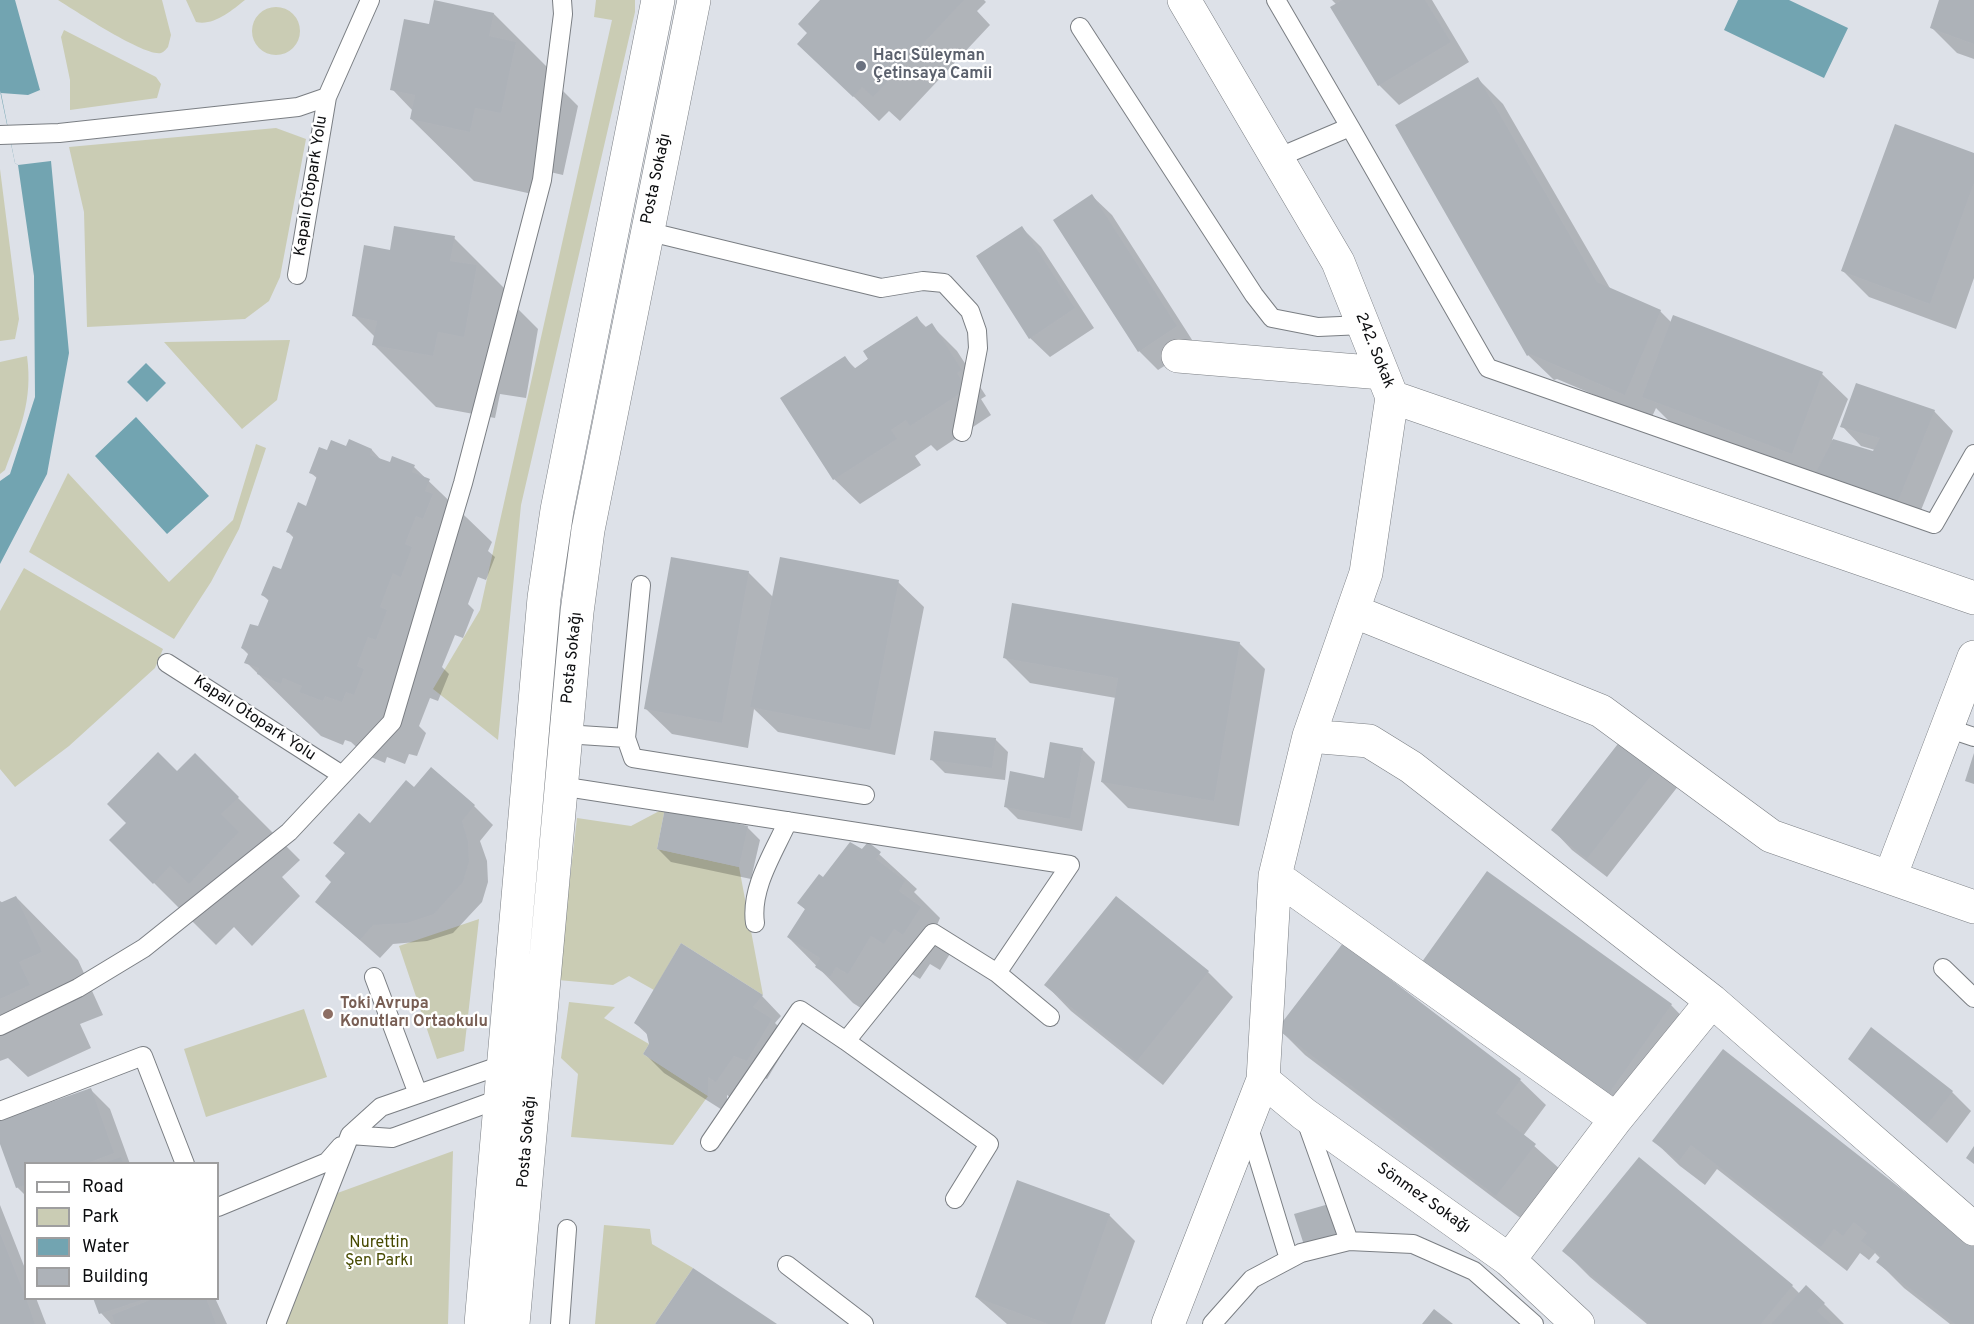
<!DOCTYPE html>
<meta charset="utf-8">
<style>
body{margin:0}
#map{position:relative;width:1974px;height:1324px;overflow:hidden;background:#dde1e8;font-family:Overpass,sans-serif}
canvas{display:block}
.legend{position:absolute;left:24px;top:1162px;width:195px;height:138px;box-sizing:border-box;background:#fff;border:2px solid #9e9e9f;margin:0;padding:8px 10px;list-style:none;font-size:18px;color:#0c0d0f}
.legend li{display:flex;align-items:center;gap:12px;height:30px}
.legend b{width:30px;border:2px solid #9e9e9f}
</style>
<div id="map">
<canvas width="1974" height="1324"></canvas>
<ul class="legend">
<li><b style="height:8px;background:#fff"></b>Road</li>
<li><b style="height:16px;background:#caccb4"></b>Park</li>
<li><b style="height:16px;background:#72a4b1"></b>Water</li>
<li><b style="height:16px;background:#adb2b8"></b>Building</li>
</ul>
</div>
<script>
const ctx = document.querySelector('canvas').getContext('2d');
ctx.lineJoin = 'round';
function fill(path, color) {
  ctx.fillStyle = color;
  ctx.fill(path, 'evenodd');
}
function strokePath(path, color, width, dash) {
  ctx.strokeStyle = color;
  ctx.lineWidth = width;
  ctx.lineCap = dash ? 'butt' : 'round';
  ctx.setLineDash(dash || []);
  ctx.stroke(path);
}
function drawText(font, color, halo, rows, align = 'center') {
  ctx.font = font + ' Overpass,sans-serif';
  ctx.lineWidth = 4.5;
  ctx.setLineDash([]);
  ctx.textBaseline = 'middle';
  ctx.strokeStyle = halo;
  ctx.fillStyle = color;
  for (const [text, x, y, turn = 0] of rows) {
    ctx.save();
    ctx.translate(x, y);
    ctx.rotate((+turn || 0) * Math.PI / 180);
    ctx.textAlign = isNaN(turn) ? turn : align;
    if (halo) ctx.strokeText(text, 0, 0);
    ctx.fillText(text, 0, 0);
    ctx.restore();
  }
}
const green = new Path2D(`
 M58,0H162L171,35L168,47C166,49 164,52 161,53C145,57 74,10 58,0Z
 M186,0H245C231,11 214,26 196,22Z
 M596,0H635V12L521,505L498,740L433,689L480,610L612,20L594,17Z
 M252 31a24 24 0 1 1 48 0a24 24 0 1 1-48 0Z
 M64,30L156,77L161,84L157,98L70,110V80L61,37Z
 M276,128L306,139L280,277L269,301L245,319L87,327L84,212L69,147Z
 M0,169L19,319L15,339L0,341Z
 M290,340L277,400L242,429L164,342Z
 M27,356C33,401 20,429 5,470L0,474V362Z
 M256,444L266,448L239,529L211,582L174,639L29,552L68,473L169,582L233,520Z
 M24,568L163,649L155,668L69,746L15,787L0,769V611Z
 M665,808L657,849L739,867L763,995L681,943L654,990L629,976L613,985L558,980L577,818L631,826Z
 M479,919L464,1051L437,1059L399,946Z
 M569,1002L615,1007L604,1018L649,1044L643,1054L708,1096L673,1145L571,1137L578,1074L561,1058Z
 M304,1009L327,1077L206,1117L184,1049Z
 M453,1151L448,1324H285L321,1199Z
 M604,1225L650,1229L652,1244L693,1268L655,1324H595Z`);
const water = new Path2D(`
 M0,0H15L40,90L51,161L69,353L47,474L0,564V481L10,474L35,397L34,276L18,165L15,163L0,91Z
 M1738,0H1789L1848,28L1824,78L1724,30Z
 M146,363L166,383L147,402L127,382Z
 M136,417L209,496L167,534L95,456Z`);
const pier = new Path2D(`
 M40,90L44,95L53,155L51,161L18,165L15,163L1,93L28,95Z`);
const shadow = new Path2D(`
 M822,0H984L986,2L977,11L990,25L900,121L889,111L879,121L799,44L809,33Z
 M1332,0H1432L1469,62L1399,105L1379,85L1332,8L1337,5Z
 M1941,0H1974V59L1957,53L1931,27Z
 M494,14L556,76L555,83L578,106L563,175L537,169L532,194L474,181L411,119L413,111L392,89L431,26Z
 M1478,79L1503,104L1611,290L1660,311L1672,323L1822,374L1848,399L1832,440L1874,453L1875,450L1861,446L1842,426L1934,411L1953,431L1917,520L1837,491L1820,474L1818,479L1670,422L1656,408L1651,419L1557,379L1554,380L1528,355Z
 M1974,154V278L1956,329L1869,297L1843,271Z
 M1092,196L1112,215L1196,346L1158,370L1139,351Z
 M1022,228L1041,247L1094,328L1050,357L1030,338Z
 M454,238L516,300L515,306L538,329L526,398L500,394L495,418L436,407L374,345L375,337L354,316L391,251Z
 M917,318L927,328L931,325L957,351L986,396L981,399L991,415L937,451L931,445L915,456L921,465L860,504L834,479L845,358L856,369Z
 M347,447L372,450L382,461L414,467L492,542L488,551L495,557L486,580L478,577L468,604L474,610L463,638L455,635L442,667L449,674L438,701L430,698L419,726L426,733L417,756L409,754L405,764L387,757L385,763L364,754L351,742L345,740L343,745L321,736L246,662L249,655L242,648L259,628L270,602L263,595L281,571L294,538L288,532L307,508L318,479L311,473L327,452Z
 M748,572L773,597L898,582L924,607L895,755L778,732L754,709L748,748L672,734L646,709Z
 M1239,643L1265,669L1239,826L1128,808L1102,782L1116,698L1030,683L1005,658Z
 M1624,738L1679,785L1607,877L1572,850L1553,830Z
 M995,739L1008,752L1005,780L945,773L932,760Z
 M1082,749L1095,762L1082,831L1018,819L1005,806L1045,779Z
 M195,755L300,860L282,877L300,896L252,946L234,927L216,945L111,840Z
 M414,789L474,806L493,825L480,841L487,861L488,882L482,902L453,933L427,941L393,944L380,958L317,902L333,882L370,825Z
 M747,827L760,840L751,879L671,862L658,849Z
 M868,844L917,889L914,892L940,918L937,925L956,944L940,970L930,964L920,979L907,971L884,1009L872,1002L867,1012L853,1003L788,937L806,910L799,903Z
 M16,897L78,960L103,1015L80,1024L91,1048L28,1077L8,1058L0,1061V901L3,903Z
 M681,945L762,996L781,1016L775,1023L791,1039L767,1079L754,1074L736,1101L727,1095V1113L664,1073L645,1054L651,1044L649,1036L635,1023Z
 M1208,972L1233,997L1163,1085L1071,1011L1046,985Z
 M1447,991L1671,1005L1696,1031L1631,1123Z
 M1279,1029L1520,1080L1546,1105L1523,1136L1561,1170L1523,1220L1305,1055Z
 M1723,1052L1974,1248V1324H1950L1904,1288L1878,1262L1881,1259L1875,1253L1869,1260L1860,1253L1847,1271L1717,1169L1705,1185L1680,1166L1654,1141Z
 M1850,1059L1952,1092L1971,1111L1947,1143Z
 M90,1089L110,1109L130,1164H26V1196L17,1187L0,1140V1122Z
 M0,1205L26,1271V1298H36L46,1324H0Z
 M1109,1215L1135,1241L1105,1324H1007L976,1297Z
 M1564,1251L1792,1286L1800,1294L1824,1304L1844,1324H1647L1590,1277Z
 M97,1298H215L227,1324H111L101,1313Z`);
const building = new Path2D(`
 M434,0L494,13L489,36L516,42L501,113L475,108L470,132L410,119L415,95L390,90L404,19L429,24Z
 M820,0H964L873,97L862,87L853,97L797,44L807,33L798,24Z
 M1342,0H1425L1451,42L1378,86L1330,7Z
 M1939,0H1974V44L1930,28Z
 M1478,77L1597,282L1661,310L1625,395L1530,354L1527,356L1395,125Z
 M1895,124L1974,153V183L1930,304L1841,271Z
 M1092,194L1177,326L1138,352L1053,220Z
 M394,226L455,236L450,261L477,265L464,337L438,332L433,356L372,345L377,321L352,316L364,245L390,250Z
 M1022,226L1075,308L1029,339L976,256Z
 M1673,315L1823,372L1792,454L1642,397Z
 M917,316L924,328L932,323L962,370L957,373L967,389L910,426L906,420L891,430L897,439L833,480L780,398L845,356L854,369L868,359L863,351Z
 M1856,383L1935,410L1898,501L1816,472L1833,439L1873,451L1880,438L1840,427Z
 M349,439L372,449L370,455L390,462L392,456L415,465L412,472L430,479L425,491L433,494L423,519L416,516L405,544L412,547L401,577L393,573L380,607L387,610L376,640L368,637L357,666L364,669L354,695L346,692L342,702L325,696L323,701L299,692L302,686L283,678L281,684L257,674L259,668L244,663L249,652L241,648L250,624L258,626L269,599L261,595L273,566L281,569L294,535L286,532L298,502L306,506L317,476L309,473L319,447L327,450L331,440L346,446Z
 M671,557L749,571L722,723L644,709Z
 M780,557L899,580L870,730L750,707Z
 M1012,603L1240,642L1214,801L1101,782L1118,678L1003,658Z
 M934,731L996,738L992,768L930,760Z
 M1624,736L1660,764L1587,859L1551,830Z
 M1050,742L1083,748L1070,819L1004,807L1010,771L1044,778Z
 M158,752L177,771L195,753L239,797L221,814L239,832L189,884L170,866L153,884L109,840L126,823L107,804Z
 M1974,753V784L1965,781Z
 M431,767L475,805L462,821L468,841L469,862L463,882L434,914L407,923L373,925L360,940L315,902L331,882L325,876L345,853L333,843L359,813L370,823L406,780L414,787Z
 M665,808L748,826L739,867L657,849Z
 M850,842L862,849L868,842L881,852L876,859L905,881L899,891L921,907L903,935L894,929L884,944L871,936L848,974L836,967L830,977L815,967L820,958L787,937L805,909L797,903L819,874L823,877Z
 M1487,871L1672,1004L1605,1099L1419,966Z
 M16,896L42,952L19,962L30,985L0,999V903Z
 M1116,896L1209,971L1137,1061L1044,985Z
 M681,943L763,995L753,1007L772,1019L747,1061L734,1056L716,1082L708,1077V1096L643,1054L649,1044L646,1031L634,1023Z
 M1343,943L1521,1079L1496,1113L1536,1144L1496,1196L1277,1029Z
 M1871,1027L1953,1091L1927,1125L1848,1059Z
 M1723,1049L1974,1246V1324H1955L1876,1262L1881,1256L1861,1241L1867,1233L1854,1222L1843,1236L1834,1229L1821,1247L1691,1145L1679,1161L1652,1141Z
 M91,1088L114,1153L85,1164H26V1185L16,1188L0,1144V1120Z
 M1974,1146V1164L1966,1158Z
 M121,1157L124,1164H104V1163Z
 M1639,1157L1793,1285L1761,1324H1650L1562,1251Z
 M1017,1180L1110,1214L1071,1324H1048L975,1297Z
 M1329,1204L1338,1235L1304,1245L1294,1214Z
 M0,1233L26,1298L35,1324H0Z
 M693,1268L777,1324H655Z
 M1806,1285L1825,1303L1817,1311L1831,1324H1771Z
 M93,1298H144L145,1299L99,1314Z
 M155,1298H206L216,1324H115L112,1315Z
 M1434,1309L1453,1324H1422Z`);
const service = new Path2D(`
 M1276,0L1350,127
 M1080,27L1254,295L1272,318L1318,327L1363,325
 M0,135L59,133L298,107L327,97L370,0
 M1277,158L1350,127L1488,368L1934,524L1974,454
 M646,231L881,288L923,281L944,283L970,311L977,331L978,348L962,432
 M297,275L327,97
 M167,663L342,775
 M1947,728L1974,737
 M565,734L626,738L641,585
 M626,738L633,758L865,795
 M560,786L1070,865L997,973L933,933L846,1041L989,1144L955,1199
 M755,923C750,888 774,852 788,821
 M1943,968L1974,998
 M997,973L1050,1017
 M374,977L418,1094
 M0,1026L78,988L144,948L289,832L392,722L463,483L542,180L563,14L562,0
 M499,1099L392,1138L350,1135L381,1107L502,1065
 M0,1111L143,1056L185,1164
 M1305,1118L1349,1241
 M1248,1125L1289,1259
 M710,1142L800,1010L846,1041
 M218,1207L327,1162L341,1146
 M787,1265L864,1324
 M276,1324L350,1135
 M560,1324L567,1229
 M1212,1324L1252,1279L1301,1253L1349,1241L1413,1244L1474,1271L1534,1324`);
const minor = new Path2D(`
 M1178,356L1382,373
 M1392,397L1974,598
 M1353,611L1601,711L1771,836L1974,907
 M1309,736L1369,741L1411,767L1712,1001L1974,1229
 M1275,876L1616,1119
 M1890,877L1974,657
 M1263,1080L1304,1114L1509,1260L1578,1324
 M1509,1260L1616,1119L1712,1001
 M1168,1324L1263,1080L1275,876L1309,736L1366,573L1392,397L1338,262L1184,0`);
const tertiary = new Path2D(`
 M481,1324L544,598L557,510L658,0
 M513,1324L577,612L588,530L694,0`);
const markers = [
 [861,66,6,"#6b7280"],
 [328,1014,6,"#8d6e63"]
];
const worshipNames = [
 ["Hacı Süleyman",873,57],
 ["Çetinsaya Camii",873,75]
];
const streetNames = [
 ["Posta Sokağı",657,179,-78],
 ["Kapalı Otopark Yolu",312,186,-81],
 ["242. Sokak",1374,351,68],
 ["Posta Sokağı",573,658,-84],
 ["Kapalı Otopark Yolu",254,719,33],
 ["Posta Sokağı",528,1142,-85],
 ["Sönmez Sokağı",1423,1199,35]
];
const educationNames = [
 ["Toki Avrupa",340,1005],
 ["Konutları Ortaokulu",340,1023]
];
const parkNames = [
 ["Nurettin",379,1244],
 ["Şen Parkı",379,1262]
];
fill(green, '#caccb4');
fill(water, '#72a4b1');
fill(pier, '#dde1e8');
fill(shadow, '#0003');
fill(building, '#adb2b8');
strokePath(service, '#7a7e83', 20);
strokePath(minor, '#7a7e83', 34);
strokePath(tertiary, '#7a7e83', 34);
strokePath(service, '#fff', 18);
strokePath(minor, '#fff', 33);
strokePath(tertiary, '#fff', 33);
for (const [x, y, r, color] of markers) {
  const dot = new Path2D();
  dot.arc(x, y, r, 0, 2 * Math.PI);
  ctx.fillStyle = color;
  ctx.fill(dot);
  strokePath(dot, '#fff', 2);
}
drawText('bold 16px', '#5b616d', '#fff', worshipNames, 'left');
drawText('16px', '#0c0d0f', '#fff', streetNames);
drawText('bold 16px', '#785e54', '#fff', educationNames, 'left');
drawText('16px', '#474a01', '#fff', parkNames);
</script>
